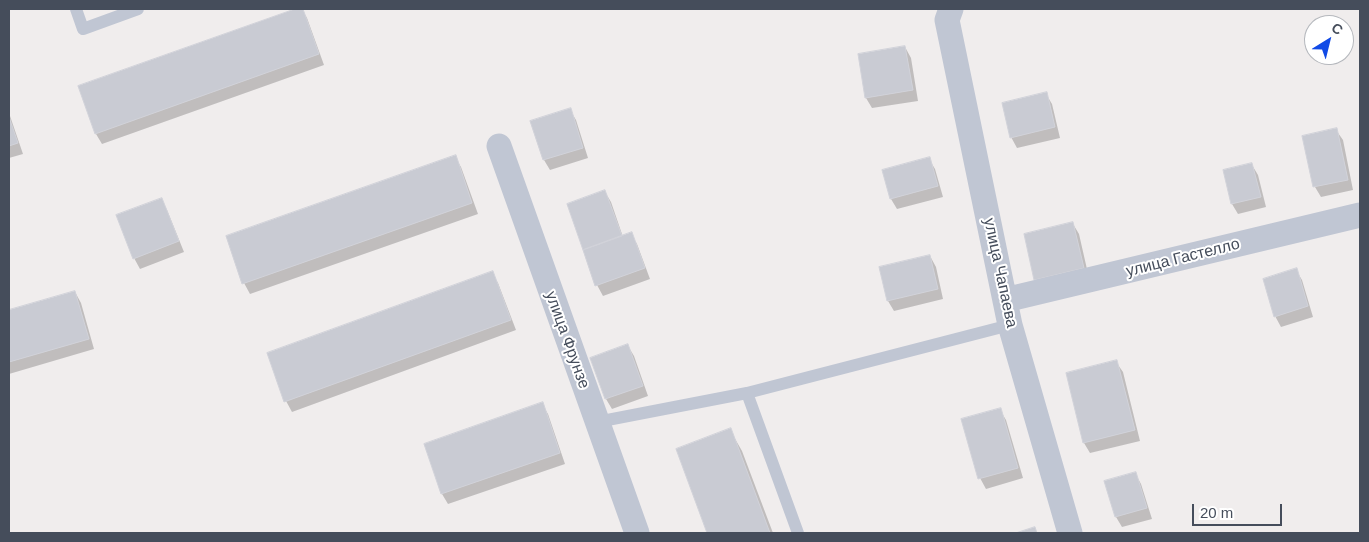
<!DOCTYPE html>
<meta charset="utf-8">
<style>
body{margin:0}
#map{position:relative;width:1369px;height:542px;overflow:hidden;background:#f0eded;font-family:Arial,sans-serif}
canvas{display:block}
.frame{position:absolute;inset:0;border:10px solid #454d5b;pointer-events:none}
.north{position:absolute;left:1304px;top:15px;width:50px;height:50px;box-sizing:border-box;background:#fff;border:1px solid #b5b8bd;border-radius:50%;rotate:36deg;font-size:14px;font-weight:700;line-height:20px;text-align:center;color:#454d5b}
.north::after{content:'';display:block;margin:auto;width:18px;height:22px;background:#114ae6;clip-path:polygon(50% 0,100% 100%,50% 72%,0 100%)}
.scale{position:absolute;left:1192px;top:504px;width:90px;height:22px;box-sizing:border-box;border:2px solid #454d5b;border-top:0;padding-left:6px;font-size:15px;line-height:18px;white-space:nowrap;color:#454d5b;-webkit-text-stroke:4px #fff;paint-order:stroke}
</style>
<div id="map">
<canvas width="1369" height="542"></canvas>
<div class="frame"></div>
<div class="north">С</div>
<div class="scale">20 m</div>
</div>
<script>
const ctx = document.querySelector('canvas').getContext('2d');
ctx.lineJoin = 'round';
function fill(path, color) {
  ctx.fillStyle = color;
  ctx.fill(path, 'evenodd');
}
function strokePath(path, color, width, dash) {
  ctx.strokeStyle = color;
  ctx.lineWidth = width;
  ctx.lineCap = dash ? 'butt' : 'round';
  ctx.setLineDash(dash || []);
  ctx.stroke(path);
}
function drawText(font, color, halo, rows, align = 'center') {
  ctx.font = font + ' Arial,sans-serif';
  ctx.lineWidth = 4;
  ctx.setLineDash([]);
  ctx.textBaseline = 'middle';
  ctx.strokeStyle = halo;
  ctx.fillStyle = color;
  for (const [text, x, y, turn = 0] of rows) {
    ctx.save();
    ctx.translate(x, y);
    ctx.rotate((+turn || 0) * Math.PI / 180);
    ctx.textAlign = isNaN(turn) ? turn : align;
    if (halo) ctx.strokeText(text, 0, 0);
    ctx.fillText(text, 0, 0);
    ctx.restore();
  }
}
const shadow = new Path2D(`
 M298,9H302L307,18L324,65L102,144L96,134L79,86Z
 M905,47L911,58L918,101L872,108L866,98L859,55Z
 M1046,94L1052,104L1060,138L1017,148L1011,137Z
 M570,110L576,120L588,158L550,170L544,160Z
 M9,113L23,154L9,158Z
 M1336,130L1343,140L1353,190L1321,197L1315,187L1304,137Z
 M455,157L461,167L478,214L250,294L244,283Z
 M929,159L935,169L943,197L897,209L891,199Z
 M1252,165L1258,175L1266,207L1238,214L1232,204Z
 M605,192L611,202L623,237L631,234L637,244L650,279L603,296L597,285Z
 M161,199L167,210L184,252L140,269L134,258Z
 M1073,224L1079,234L1089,278L1042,290L1036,279Z
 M930,256L936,267L943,299L894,311L888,301Z
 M1296,270L1302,280L1313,317L1281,327L1275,316Z
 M492,273L498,283L516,330L292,412L286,401Z
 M75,292L81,303L94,349L9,374V311Z
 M628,346L634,356L648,396L612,409L606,399Z
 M1116,362L1123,372L1140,441L1090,453L1084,443L1067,374Z
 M542,404L548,414L565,464L448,504L442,494L425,444Z
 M1000,410L1006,420L1023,478L986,489L980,478Z
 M730,430L742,451L773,533H708L677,450Z
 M1135,473L1141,484L1152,519L1122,527L1116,517L1106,482Z`);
const building = new Path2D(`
 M295,9H303L319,54L95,134L78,86Z
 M905,46L913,90L865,98L858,54Z
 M1047,92L1055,127L1010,138L1002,103Z
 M571,108L583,148L543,160L530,121Z
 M9,117L18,143L9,146Z
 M1337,128L1348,180L1313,187L1302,136Z
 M456,155L472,203L242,284L226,236Z
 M930,157L938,186L890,199L882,170Z
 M1252,163L1261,197L1231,204L1223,170Z
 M605,190L622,236L583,250L567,204Z
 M162,198L179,241L133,259L116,215Z
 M1073,222L1084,268L1034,280L1024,234Z
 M632,232L645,268L595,286L583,250Z
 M930,255L938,289L887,301L879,267Z
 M1297,268L1308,306L1274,317L1263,279Z
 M493,271L511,320L284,402L267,353Z
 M75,291L89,339L9,362V310Z
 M628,344L643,386L605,399L590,358Z
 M1117,360L1135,430L1083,443L1066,373Z
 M543,402L560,453L441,494L424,444Z
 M1001,408L1018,468L978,479L961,419Z
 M731,428L770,533H707L676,449Z
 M1136,472L1147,508L1115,517L1104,481Z
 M1035,527L1037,533H1016Z`);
const lane = new Path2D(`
 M76,9L83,29L138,9
 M747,393L798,533
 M597,422L747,393L1010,325`);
const street = new Path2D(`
 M951,9L947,20L1010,325L1070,533
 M499,146L637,533
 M1005,300L1360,215`);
const streetNames = [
 ["улица Гастелло",1183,258,-14],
 ["улица Чапаева",1000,273,78],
 ["улица Фрунзе",567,340,70]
];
fill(shadow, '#0003');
fill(building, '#c9cbd3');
strokePath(building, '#d1d2d9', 1);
strokePath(lane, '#c0c6d3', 12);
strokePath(street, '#c0c6d3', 25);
drawText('16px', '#454d5b', '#fff', streetNames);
</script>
